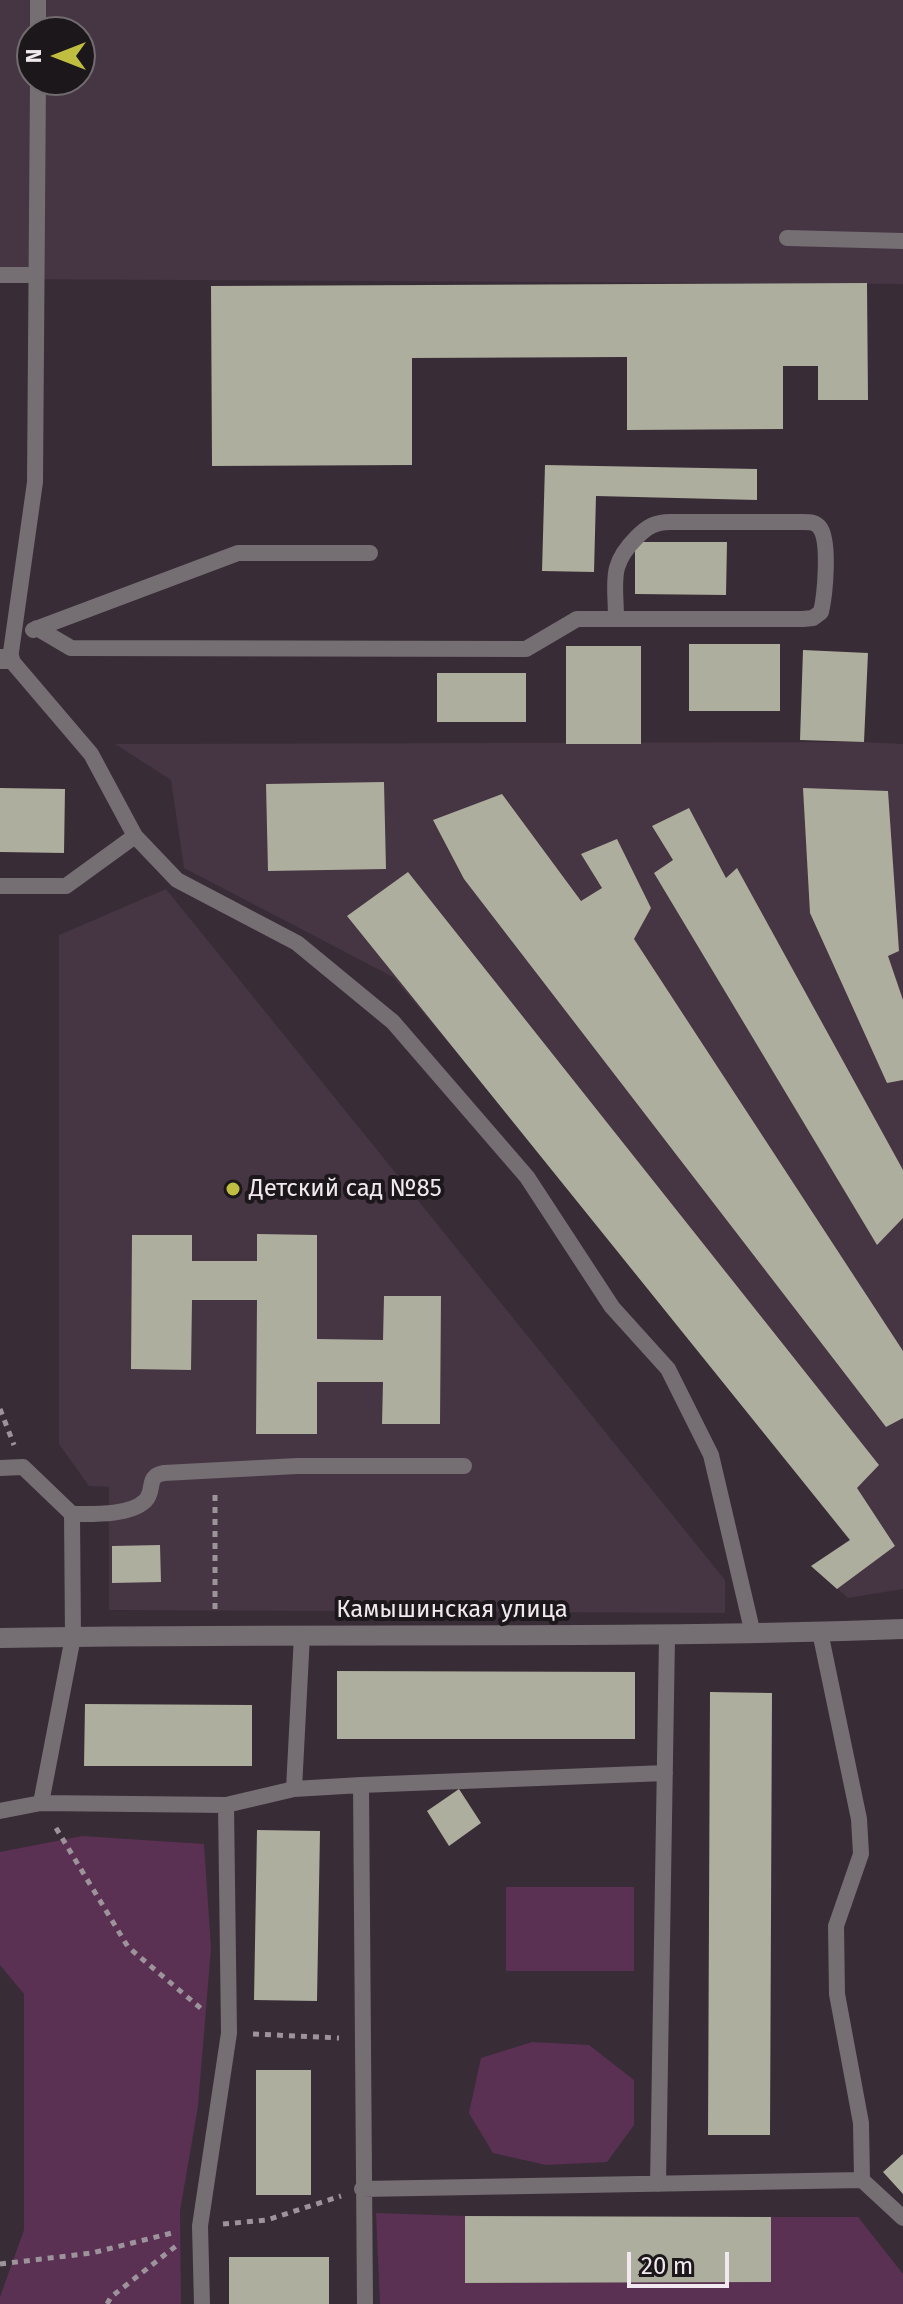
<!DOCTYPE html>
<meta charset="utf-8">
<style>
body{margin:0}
#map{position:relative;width:903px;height:2304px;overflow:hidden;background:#382c36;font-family:"Fira Sans",sans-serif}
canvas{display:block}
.north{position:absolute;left:16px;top:16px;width:80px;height:80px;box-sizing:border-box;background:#1c171b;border:2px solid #716b70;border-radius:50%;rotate:270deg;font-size:22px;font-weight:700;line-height:32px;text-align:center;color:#f1e9ef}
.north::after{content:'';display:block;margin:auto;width:28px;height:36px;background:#bfbe41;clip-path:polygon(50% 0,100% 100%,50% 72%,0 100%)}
.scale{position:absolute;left:627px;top:2252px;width:102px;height:36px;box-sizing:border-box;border:4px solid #f1e9ef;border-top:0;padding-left:10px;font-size:24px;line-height:28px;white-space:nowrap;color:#f1e9ef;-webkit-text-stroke:6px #1c171b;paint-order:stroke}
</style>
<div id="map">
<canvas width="903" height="2304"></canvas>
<div class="north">N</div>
<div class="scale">20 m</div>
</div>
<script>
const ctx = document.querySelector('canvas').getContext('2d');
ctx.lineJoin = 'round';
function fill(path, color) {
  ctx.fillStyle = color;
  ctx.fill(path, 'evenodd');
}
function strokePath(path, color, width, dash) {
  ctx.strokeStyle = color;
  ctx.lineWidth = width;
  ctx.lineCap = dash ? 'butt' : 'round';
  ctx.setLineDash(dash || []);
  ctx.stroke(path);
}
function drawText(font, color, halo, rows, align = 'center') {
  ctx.font = font + ' "Fira Sans",sans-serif';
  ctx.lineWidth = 8;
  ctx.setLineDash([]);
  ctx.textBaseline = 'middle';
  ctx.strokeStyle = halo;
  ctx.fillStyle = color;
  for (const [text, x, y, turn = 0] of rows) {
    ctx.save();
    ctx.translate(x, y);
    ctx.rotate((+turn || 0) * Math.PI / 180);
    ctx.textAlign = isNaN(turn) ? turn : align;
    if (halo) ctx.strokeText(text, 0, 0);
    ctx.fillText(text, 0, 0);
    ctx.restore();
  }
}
const built = new Path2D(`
 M0,0H903V284L0,279ZM32,32H80V80H32Z
 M864,742L903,744V1589L848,1598L811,1566L849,1540L623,1251L393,977L184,868L171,780L115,744Z
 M166,889L725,1580V1613L109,1610V1487L89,1486L59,1444V935Z`);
const green = new Path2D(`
 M82,1836L204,1844L211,1948L198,2106L180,2211L181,2304H0V2297L24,2230V1994L0,1965V1852Z
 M506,1887H634V1971H506Z
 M532,2042L589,2045L634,2080V2125L607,2162L546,2165L493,2153L469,2113L481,2058Z
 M376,2213L465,2216V2283L771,2282V2217H858L903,2274V2304H380Z`);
const building = new Path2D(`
 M867,283L868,400H818V366H783V429L627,430V357L412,358V465L212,466L211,286Z
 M545,465L757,469V500L596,496L594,572L542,571Z
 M635,542H727L726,595L635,594Z
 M689,644H780V711H689Z
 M566,646H641V744H566Z
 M803,650L868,653L864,742L800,740Z
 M437,673H526V722H437Z
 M384,782L386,869L268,871L266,784Z
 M0,788L65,789L64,853L0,852Z
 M803,788L888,791L899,951L888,956L903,1000V1080L887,1083L810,913Z
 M502,794L581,901L602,888L581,854L617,839L651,908L634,939L903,1351V1418L886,1427L464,879L433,820Z
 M689,808L726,878L737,868L903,1170V1218L877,1245L654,873L673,860L652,826Z
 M408,872L879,1465L857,1488L895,1546L837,1589L811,1566L850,1540L347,916Z
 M257,1234L317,1235V1339L383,1340L384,1296H441L440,1424H382L383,1382H317V1434H256L257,1300H192L191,1370L131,1369L132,1235H192V1261H257Z
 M160,1545L161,1582L112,1583V1546Z
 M337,1671L635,1672V1739H337Z
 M710,1692L772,1693L770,2135H708Z
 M85,1704L252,1705V1766H84Z
 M459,1789L481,1823L449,1846L427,1811Z
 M257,1830L320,1831L317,2001L254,2000Z
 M256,2070H311V2195H256Z
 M903,2154V2194L883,2172Z
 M465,2216L771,2217V2282L465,2283Z
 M229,2257H329V2304H229Z`);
const path = new Path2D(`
 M0,1409L14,1445
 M215,1609V1495
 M56,1828L128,1947L204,2011
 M253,2034L339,2038
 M223,2224L267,2220L341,2196
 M0,2264L92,2253L176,2232
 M107,2304L111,2297L176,2246`);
const service = new Path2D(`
 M38,32V0
 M38,80L35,482L10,659L91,754L135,836L177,880L297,943L393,1022L527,1177L612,1307L668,1369L711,1455L753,1634
 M787,238L903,241
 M0,275H36
 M37,628L71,648L526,649L577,619H803L813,618L821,612C825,595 830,542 820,528C816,522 810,522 803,522H670C655,522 647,527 637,537C608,566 616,581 616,619
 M33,630L238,553H370
 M0,886H66L135,836
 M0,1468L23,1467L72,1514C92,1514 129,1516 145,1501C156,1490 145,1476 164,1473L297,1466H464
 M820,1632L859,1819L861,1854L836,1926L837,1994L861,2123L862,2180L903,2218
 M302,1635L294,1789L361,1785L365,2304
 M361,1785L665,1773
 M41,1803L226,1805L294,1789
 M0,1811L41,1803L73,1637L72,1514
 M658,2184L667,1637
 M362,2189L862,2180
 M202,2304L200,2226L229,2033L226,1805`);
const minor = new Path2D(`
 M0,659H10
 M0,1638C301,1632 602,1640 903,1629`);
const markers = [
 [233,1189,8,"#bfbe41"]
];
const poiNames = [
 ["Детский сад №85",249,1189]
];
const streetNames = [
 ["Камышинская улица",452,1610]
];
fill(built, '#463543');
fill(green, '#5a3153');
fill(building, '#adae9d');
strokePath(path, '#9d939b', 5, [6, 6]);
strokePath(service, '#756e73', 16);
strokePath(minor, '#756e73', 20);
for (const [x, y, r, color] of markers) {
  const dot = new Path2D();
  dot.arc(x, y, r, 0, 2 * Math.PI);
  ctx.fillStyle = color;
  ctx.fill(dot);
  strokePath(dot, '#1c171b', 3);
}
drawText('24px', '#f1e9ef', '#1c171b', poiNames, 'left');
drawText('24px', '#f1e9ef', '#1c171b', streetNames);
</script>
